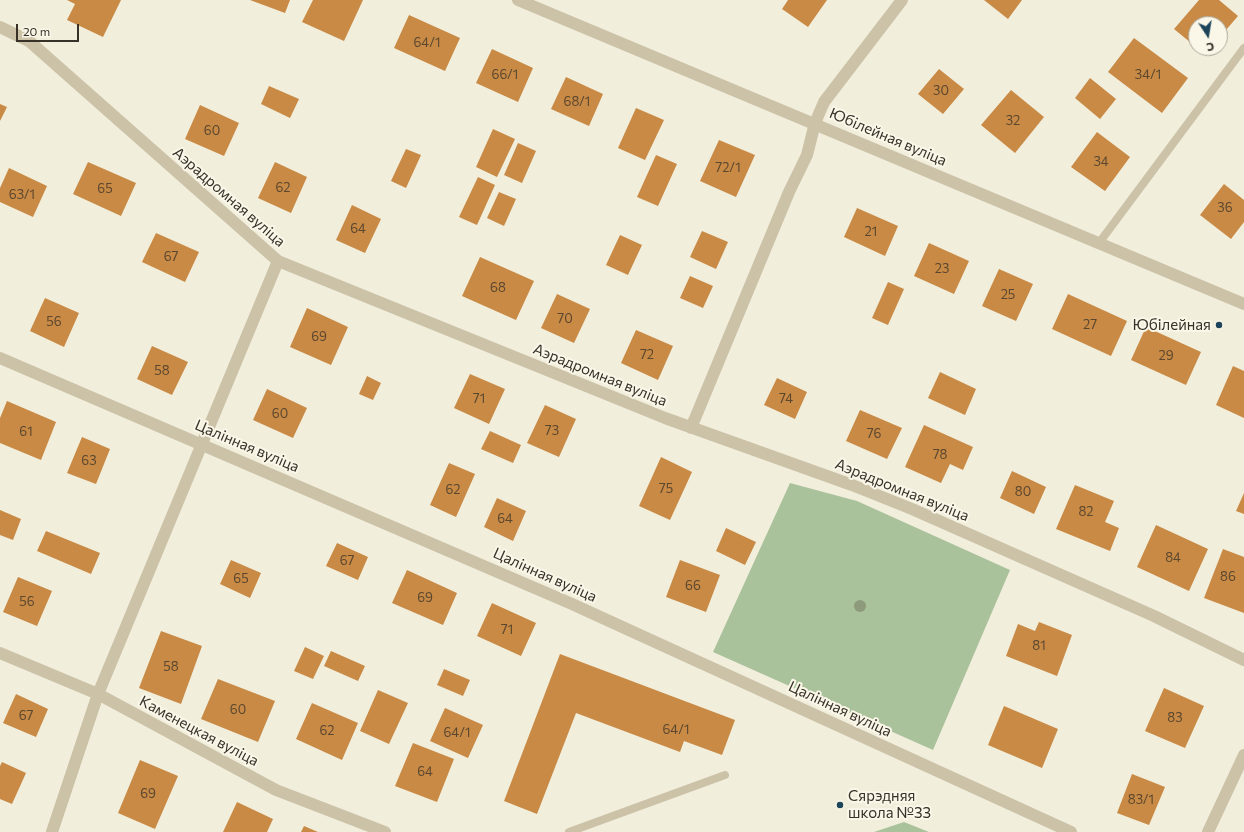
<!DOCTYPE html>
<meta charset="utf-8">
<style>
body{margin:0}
#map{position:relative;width:1244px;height:832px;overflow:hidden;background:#f2eedc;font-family:Commissioner,sans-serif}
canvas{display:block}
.north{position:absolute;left:1188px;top:16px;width:40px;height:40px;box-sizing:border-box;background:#faf7e8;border:1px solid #aca89b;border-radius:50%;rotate:168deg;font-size:11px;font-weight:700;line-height:16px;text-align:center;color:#373128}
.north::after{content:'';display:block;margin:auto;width:14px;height:18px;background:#1d445a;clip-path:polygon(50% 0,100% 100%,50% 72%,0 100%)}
.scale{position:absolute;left:16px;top:24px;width:63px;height:18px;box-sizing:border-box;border:2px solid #373128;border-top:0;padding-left:5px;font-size:12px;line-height:14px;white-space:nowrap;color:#373128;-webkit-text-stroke:3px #faf7e8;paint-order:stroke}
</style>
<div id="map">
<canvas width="1244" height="832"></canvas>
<div class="north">С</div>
<div class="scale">20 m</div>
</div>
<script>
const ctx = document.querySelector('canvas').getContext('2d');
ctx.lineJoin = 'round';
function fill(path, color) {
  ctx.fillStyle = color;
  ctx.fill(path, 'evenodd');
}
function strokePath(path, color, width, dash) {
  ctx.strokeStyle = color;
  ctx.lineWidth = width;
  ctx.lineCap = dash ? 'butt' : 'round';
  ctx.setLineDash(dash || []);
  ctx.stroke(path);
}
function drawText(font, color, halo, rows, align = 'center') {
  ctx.font = font + ' Commissioner,sans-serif';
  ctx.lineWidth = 4;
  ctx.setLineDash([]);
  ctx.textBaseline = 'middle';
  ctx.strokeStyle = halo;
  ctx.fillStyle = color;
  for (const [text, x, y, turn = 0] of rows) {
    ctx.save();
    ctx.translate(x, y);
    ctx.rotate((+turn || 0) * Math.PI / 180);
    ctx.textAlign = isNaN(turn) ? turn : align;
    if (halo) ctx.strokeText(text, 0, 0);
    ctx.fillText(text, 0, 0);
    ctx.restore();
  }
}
const green = new Path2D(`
 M790,483L857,501L1010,570L933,750L713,652Z
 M904,822L929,832H874Z`);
const building = new Path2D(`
 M67,0H121L103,37L67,20L75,4Z
 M250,0H290L285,13Z
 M313,0H363L344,41L302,22Z
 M788,0H827L808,27L782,9Z
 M984,0H1022L1008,19Z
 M1199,0H1219L1238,16L1220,37V24H1196V47L1174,29Z
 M409,15L460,38L445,71L394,48Z
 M1134,38L1188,78L1162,113L1108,72Z
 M1197,48H1210L1205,54Z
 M492,49L533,68L518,102L476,83Z
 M939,69L964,89L943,114L918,94Z
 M566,77L603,94L589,126L551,109Z
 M1090,78L1116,99L1100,119L1075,98Z
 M269,86L299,99L290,118L261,104Z
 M1011,90L1044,117L1015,153L981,125Z
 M0,104L7,107L0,121Z
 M200,105L239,123L224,156L185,139Z
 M636,108L664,120L645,160L618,148Z
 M493,129L515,139L497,177L476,167Z
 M1097,132L1130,157L1105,191L1071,167Z
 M719,140L755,155L736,197L700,181Z
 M518,143L536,151L522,183L504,175Z
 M406,149L421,155L406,188L391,181Z
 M656,155L677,164L658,206L637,197Z
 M88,162L136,183L121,216L73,194Z
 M275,162L307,177L291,213L258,198Z
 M9,168L47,186L33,217L0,202V188Z
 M478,177L495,185L477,225L459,217Z
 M1224,184L1244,200V222L1231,239L1200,215Z
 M499,192L516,199L504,226L487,218Z
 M352,205L381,219L365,253L336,240Z
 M857,208L898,226L885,256L844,237Z
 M702,231L728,242L716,269L690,257Z
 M156,233L199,252L185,282L142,262Z
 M620,235L642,245L628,275L606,265Z
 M929,243L969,261L954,294L914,276Z
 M480,257L534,281L516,320L462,296Z
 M999,269L1033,284L1016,321L982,306Z
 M690,276L713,286L703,308L680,298Z
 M888,282L904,289L888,325L872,318Z
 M557,294L590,309L574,343L541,328Z
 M1068,294L1127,321L1111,356L1052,329Z
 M45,298L79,313L64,347L30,331Z
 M307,308L348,327L331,365L290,347Z
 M1146,327L1201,352L1186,385L1131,360Z
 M636,330L673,346L658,380L621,363Z
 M152,346L188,362L172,395L137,379Z
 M1233,366L1244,371V418L1216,405Z
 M940,372L976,389L965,415L928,398Z
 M470,374L505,389L489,424L454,408Z
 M367,376L381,383L373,400L359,394Z
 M777,378L807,392L795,419L764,405Z
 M267,389L307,408L293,438L253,420Z
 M7,401L56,422L41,460L0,443V418Z
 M545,405L576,419L559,457L527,443Z
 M860,410L902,428L887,459L846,441Z
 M924,425L973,447L963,470L950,464L941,483L905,467Z
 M490,431L521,445L513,463L481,449Z
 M82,437L110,449L96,484L67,473Z
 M661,457L692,472L670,520L639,506Z
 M449,463L475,474L456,517L430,505Z
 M1012,471L1046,487L1034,514L1000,498Z
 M1075,485L1114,501L1105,522L1119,528L1110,551L1056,529Z
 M1244,493V514L1236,511Z
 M497,498L526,511L513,541L484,527Z
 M0,510L21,519L13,540L0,535Z
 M1156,525L1208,549L1189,591L1137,567Z
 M726,528L756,542L745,565L716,551Z
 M46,531L100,553L91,574L37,551Z
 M337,543L368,557L358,580L326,566Z
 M1223,549L1244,557V613L1204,598Z
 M231,560L261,573L250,598L220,584Z
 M680,560L720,575L706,612L666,597Z
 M407,570L457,593L443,625L392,603Z
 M18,577L52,591L37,626L3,612Z
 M492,603L536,623L521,656L477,636Z
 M1039,622L1072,635L1057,676L1006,656L1018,624L1035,631Z
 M161,631L202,646L181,704L139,688Z
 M305,647L324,656L313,679L294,671Z
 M331,651L365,666L358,681L324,666Z
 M560,654L735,720L722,755L684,741L680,752L576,713L537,814L504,801Z
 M444,669L470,680L463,696L437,685Z
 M218,679L275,701L258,742L201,719Z
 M1164,688L1204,706L1185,748L1145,731Z
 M378,690L408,703L389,744L360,731Z
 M16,694L48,709L36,737L3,723Z
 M312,703L358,723L342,760L296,739Z
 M1004,706L1058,729L1042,768L988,745Z
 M445,708L483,725L468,758L430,741Z
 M413,743L454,759L437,802L395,786Z
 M140,760L178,776L155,829L118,813Z
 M2,762L26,773L12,804L0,799V766Z
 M1132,774L1165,787L1149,825L1117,813Z
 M237,802L273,819L267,832H223Z
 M304,826L318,832H301Z`);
const lane = new Path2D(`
 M1099,243L1244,48
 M569,832L725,775`);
const street = new Path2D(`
 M518,0L1244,304
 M0,27L29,41L278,261L665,418L852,485L912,509L1154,616L1244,660
 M0,358L572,604L1071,832
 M691,428L789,192L807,155L815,123L824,102L902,0
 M0,653L98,694L276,790L385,832
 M52,832L98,694L278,261
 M1208,832L1244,755`);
const trees = [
 [860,606]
];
const markers = [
 [1219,325,4,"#1d445a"],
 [840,805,4,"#1d445a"]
];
const numberNames = [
 ["64/1",427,43],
 ["66/1",505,75],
 ["34/1",1148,75],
 ["30",941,91],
 ["68/1",577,102],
 ["32",1013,121],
 ["60",212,131],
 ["34",1101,162],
 ["72/1",728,168],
 ["62",283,188],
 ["65",105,189],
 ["63/1",22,195],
 ["36",1225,208],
 ["64",358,229],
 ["21",871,232],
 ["67",171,257],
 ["23",942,269],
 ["68",498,288],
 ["25",1008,295],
 ["70",565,319],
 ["56",54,322],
 ["27",1090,325],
 ["69",319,337],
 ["72",647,355],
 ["29",1166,356],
 ["58",162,371],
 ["71",479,399],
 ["74",786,399],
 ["60",280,414],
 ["73",552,431],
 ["61",26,432],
 ["76",874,434],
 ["78",940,455],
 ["63",89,461],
 ["75",666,489],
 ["62",453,490],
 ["80",1023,492],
 ["82",1086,512],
 ["64",505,519],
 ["84",1173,558],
 ["67",347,561],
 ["86",1228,577],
 ["65",241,579],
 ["66",693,586],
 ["69",425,598],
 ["56",27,602],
 ["71",507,630],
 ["81",1039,646],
 ["58",171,667],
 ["60",238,710],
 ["67",26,716],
 ["83",1175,718],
 ["64/1",676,730],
 ["62",327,731],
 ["64/1",457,733],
 ["64",425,772],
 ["69",148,794],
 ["83/1",1141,800]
];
const streetNames = [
 ["Юбілейная вуліца",888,137,23],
 ["Аэрадромная вуліца",229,197,41],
 ["Аэрадромная вуліца",600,375,22],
 ["Цалінная вуліца",247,446,23],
 ["Аэрадромная вуліца",902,490,22],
 ["Цалінная вуліца",545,575,24],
 ["Цалінная вуліца",840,709,25],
 ["Каменецкая вуліца",199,731,28]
];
const poiNames = [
 ["Юбілейная",1211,325],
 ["Сярэдняя",848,796,"left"],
 ["школа №33",848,813,"left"]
];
fill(green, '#aac29c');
fill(building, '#c88a45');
strokePath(lane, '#cbc2a8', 8);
strokePath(street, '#cbc2a8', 12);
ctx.fillStyle = '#8d9a7b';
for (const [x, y] of trees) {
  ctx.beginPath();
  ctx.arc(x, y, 6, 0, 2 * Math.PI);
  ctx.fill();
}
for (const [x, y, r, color] of markers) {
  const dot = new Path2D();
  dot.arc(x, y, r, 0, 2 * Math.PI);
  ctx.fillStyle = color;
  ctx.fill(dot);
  strokePath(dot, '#faf7e8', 1.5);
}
drawText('13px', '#5b472f', null, numberNames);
drawText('15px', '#373128', '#faf7e8', streetNames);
drawText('15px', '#373128', '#faf7e8', poiNames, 'right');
</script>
